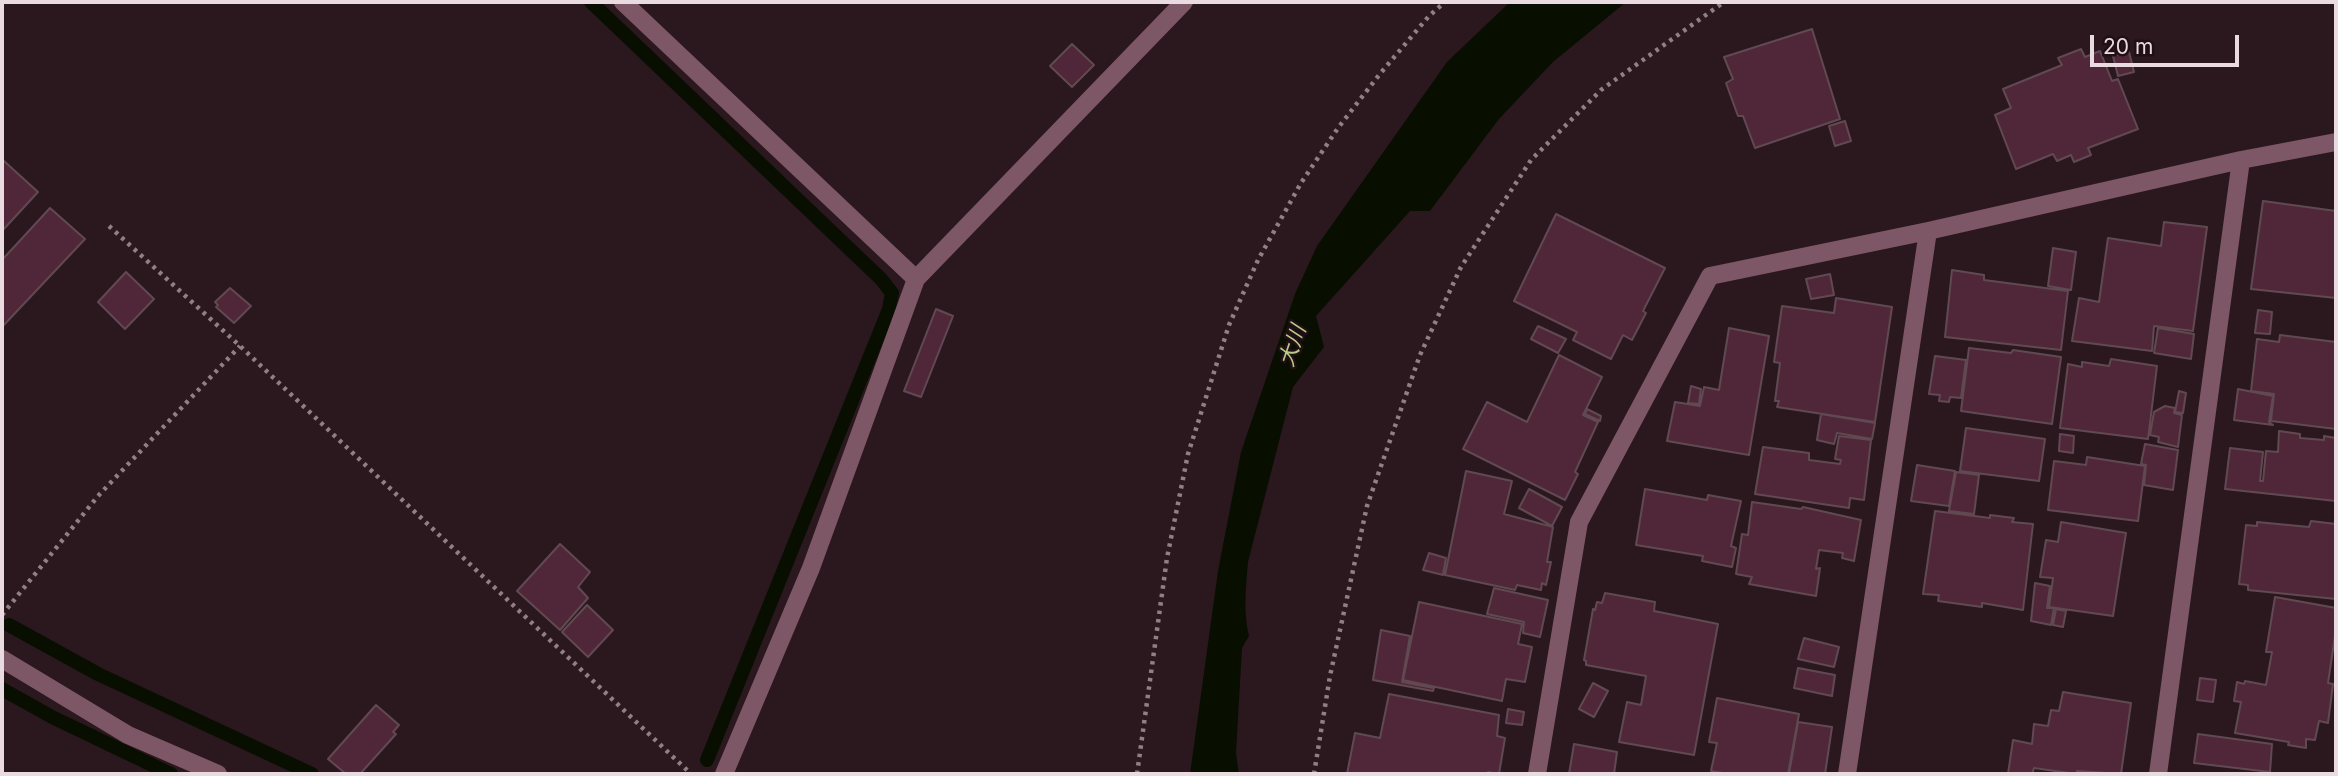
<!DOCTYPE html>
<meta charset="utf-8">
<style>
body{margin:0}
#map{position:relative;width:2338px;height:776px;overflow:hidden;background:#2b181f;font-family:Inter,sans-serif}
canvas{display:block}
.frame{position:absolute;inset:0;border:4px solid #e9dbe0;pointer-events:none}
.scale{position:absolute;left:2090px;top:35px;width:149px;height:32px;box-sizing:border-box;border:4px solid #e9dbe0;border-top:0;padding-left:9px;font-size:21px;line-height:24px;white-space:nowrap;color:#e9dbe0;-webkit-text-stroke:5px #210f16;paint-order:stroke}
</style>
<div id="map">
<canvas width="2338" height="776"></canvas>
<div class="frame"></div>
<div class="scale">20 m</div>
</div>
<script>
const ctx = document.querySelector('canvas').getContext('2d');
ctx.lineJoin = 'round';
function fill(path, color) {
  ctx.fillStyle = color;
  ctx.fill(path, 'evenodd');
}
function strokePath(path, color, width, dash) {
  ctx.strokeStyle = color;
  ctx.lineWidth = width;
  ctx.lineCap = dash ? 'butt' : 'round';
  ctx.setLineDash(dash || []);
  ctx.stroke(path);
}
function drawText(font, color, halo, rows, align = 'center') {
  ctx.font = font + ' Inter,"Noto Sans JP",sans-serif';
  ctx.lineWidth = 5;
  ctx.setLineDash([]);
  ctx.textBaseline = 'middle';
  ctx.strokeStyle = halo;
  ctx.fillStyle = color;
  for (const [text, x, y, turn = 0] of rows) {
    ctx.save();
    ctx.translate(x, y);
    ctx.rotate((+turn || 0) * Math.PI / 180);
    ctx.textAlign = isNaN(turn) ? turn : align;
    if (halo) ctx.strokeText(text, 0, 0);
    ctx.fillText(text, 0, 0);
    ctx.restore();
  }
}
const water = new Path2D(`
 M1510,2H1626L1553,62L1499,119L1430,211H1410L1316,316L1324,347L1293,387L1248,562C1246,587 1243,612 1249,636L1242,648L1236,753L1239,774H1190L1218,571L1241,452L1295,294L1317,246L1447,62Z`);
const stream = new Path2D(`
 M591,2L881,279L892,293L889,309L707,760
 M9,625L98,674L312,774
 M2,689L52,717L171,774`);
const building = new Path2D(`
 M1812,29L1840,119L1755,148L1743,116H1738L1726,83L1733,79L1724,57Z
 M1072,44L1094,65L1072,87L1050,66Z
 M2081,49L2085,57L2100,51L2112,81L2118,79L2138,129L2088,148L2091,155L2074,162L2071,155L2057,161L2053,154L2016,169L1995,115L2011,108L2003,89L2062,65L2058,58Z
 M2129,52L2134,72L2118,76L2113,56Z
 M1845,121L1851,141L1835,146L1829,126Z
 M4,161L38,192L2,231V164Z
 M2263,201L2336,211V298L2251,289Z
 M50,208L85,239L2,327V260Z
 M1556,214L1665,268L1643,311L1646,313L1632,340L1623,335L1611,359L1573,340L1577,332L1514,301Z
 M2164,222L2207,227L2193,331L2154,326L2152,351L2072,341L2079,298L2099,302L2108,238L2161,246Z
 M2053,248L2076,252L2071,290L2048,286Z
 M1952,270L1984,275V280L2068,291L2061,350L1945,337Z
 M126,272L154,299L125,329L98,302Z
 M1830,274L1834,295L1811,299L1806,279Z
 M230,288L251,306L234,323L216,307L218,305L215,302Z
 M1836,298L1892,307L1875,422L1777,407L1779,401H1775L1780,363L1774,362L1782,306L1834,313Z
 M936,309L953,316L921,397L904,391Z
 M2258,310L2272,312L2270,334L2255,333Z
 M1538,326L1566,339L1558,353L1531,339Z
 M1729,328L1769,336L1749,455L1667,441L1675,402L1700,406L1704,387L1719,390Z
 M2158,328L2194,334L2191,359L2154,353Z
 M2280,335L2336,342V429L2271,421L2274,394L2251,391L2257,339L2279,342Z
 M1969,348L2011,353L2013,350L2061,357L2052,424L1961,411Z
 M1559,355L1602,377L1583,415L1598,422L1575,472L1578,474L1565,500L1463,449L1487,402L1527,422Z
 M1935,356L1966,360L1961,398L1950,397L1949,402L1939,401L1940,395L1929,394Z
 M2111,359L2157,366L2148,439L2060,428L2068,364L2082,367V362L2109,366Z
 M1691,386L1701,389L1699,404L1688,403Z
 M2238,389L2273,396L2269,422L2273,425L2234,420Z
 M2179,391L2186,393L2183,413L2175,412Z
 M2165,406L2175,408L2174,413L2182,415L2178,447L2158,442L2159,437L2150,435L2154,412Z
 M1587,409L1601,416L1600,421L1585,414Z
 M1821,414L1875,423L1872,439L1837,433L1834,444L1817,440Z
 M1966,428L2045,439L2039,481L1960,471Z
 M2279,431L2300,434V438L2324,440V436L2336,438V501L2225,489L2230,448L2263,452L2260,481H2263L2266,451L2278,452Z
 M2060,434L2074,436L2073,453L2059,451Z
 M1839,436L1871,440L1864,500L1850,498L1849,508L1755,494L1763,447L1809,453V460L1840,464L1841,460L1835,459Z
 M2145,444L2178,450L2173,490L2144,485L2146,465L2141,464Z
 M2087,457L2145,466L2138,521L2048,510L2054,461L2086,465Z
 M1917,465L1955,471L1949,506L1911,501Z
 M1466,471L1512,481L1504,514L1553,527L1547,562H1551L1546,585L1542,583L1541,590L1517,585L1515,590L1445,575Z
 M1956,472L1979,475L1974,514L1949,511Z
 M1529,489L1562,507L1552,526L1519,508Z
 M1645,489L1707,500L1708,495L1741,501L1731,546L1736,548L1732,567L1702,561L1703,556L1636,545Z
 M1752,502L1801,509L1803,507L1861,520L1854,561L1842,558L1843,553L1819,550L1816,569L1820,568L1816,596L1749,584L1752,577L1736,574L1742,534L1748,535Z
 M1935,511L1990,518V515L2014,518L2012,522L2033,524L2023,610L1982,603V607L1938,601L1939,595L1923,594Z
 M2311,521L2336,524V599L2248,590V585L2239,584L2246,525L2257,526V522L2309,527Z
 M2061,522L2126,533L2113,616L2049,607L2053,578L2040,577L2046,540L2058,542Z
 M560,544L590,572L578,587L588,598L560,630L517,591Z
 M1429,553L1446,558L1443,575L1423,570Z
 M2035,583L2050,586L2047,608H2054L2051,625L2031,621Z
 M1494,588L1548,600L1540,637L1523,633L1524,622L1487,614Z
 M1605,593L1655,602L1654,611L1718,624L1694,755L1619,742L1627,702L1641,705L1646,676L1586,665V661L1584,660L1593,609L1595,610L1597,602L1602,603Z
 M2275,597L2336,608V629L2328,683L2333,684L2328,723L2319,721L2315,740L2306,739V748L2288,745L2289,742L2235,733L2241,702L2234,701L2237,682L2244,684L2245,681L2266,685L2272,652H2266Z
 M1419,602L1522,624L1518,644L1532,647L1525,682L1506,679L1502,701L1403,680Z
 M587,605L613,630L588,657L562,632Z
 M2056,609L2066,611L2063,627L2053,625Z
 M1381,630L1410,636L1402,682L1434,688L1433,691L1373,680Z
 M1804,638L1839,647L1834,667L1798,659Z
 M1798,668L1835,675L1832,696L1794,688Z
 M2200,678L2216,680L2213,702L2197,700Z
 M1593,683L1608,691L1594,717L1579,709Z
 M2063,692L2131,703L2121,774L2077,771L2076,774L2034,768L2032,774H2008L2013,740L2032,744L2034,724L2048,726L2051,710L2059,711Z
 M1389,694L1499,715L1497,736L1505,738L1499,774L1488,772L1487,774H1347L1355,733L1380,738Z
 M1717,698L1799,714L1788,774H1729L1711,771L1717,743L1709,742Z
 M376,705L399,725L393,732L396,734L360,774H346L328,759Z
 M1508,709L1524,712L1522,725L1506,723Z
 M1798,722L1832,727L1825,774H1789Z
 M2198,734L2272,744L2270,772L2194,763Z
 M1574,744L1617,752L1614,774H1569Z`);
const path = new Path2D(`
 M109,226L240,346L689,772
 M2,615L98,496L240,346
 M1137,774L1167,558L1188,454L1229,325L1258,260L1301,183L1338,128L1379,75L1429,16L1445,2
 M1314,774L1330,676L1367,506L1420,355L1461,267L1531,160L1601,90L1724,2`);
const minor = new Path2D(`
 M623,2L916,279
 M2,659L128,735L218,774
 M724,774L811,568L916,279L1184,2
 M1537,774L1579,522L1710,276L1928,231L2241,160L2336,142
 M1847,774L1928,231
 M2158,774L2241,160`);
const waterNames = [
 ["大川",1293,346,-71]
];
fill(water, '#080e00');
strokePath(stream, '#080e00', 14);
fill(building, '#502738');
strokePath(building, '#614952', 2);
strokePath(path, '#907f85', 4.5, [3.5, 5]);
strokePath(minor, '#7e5766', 18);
drawText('italic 21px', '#b9cc86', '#210f16', waterNames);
</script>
